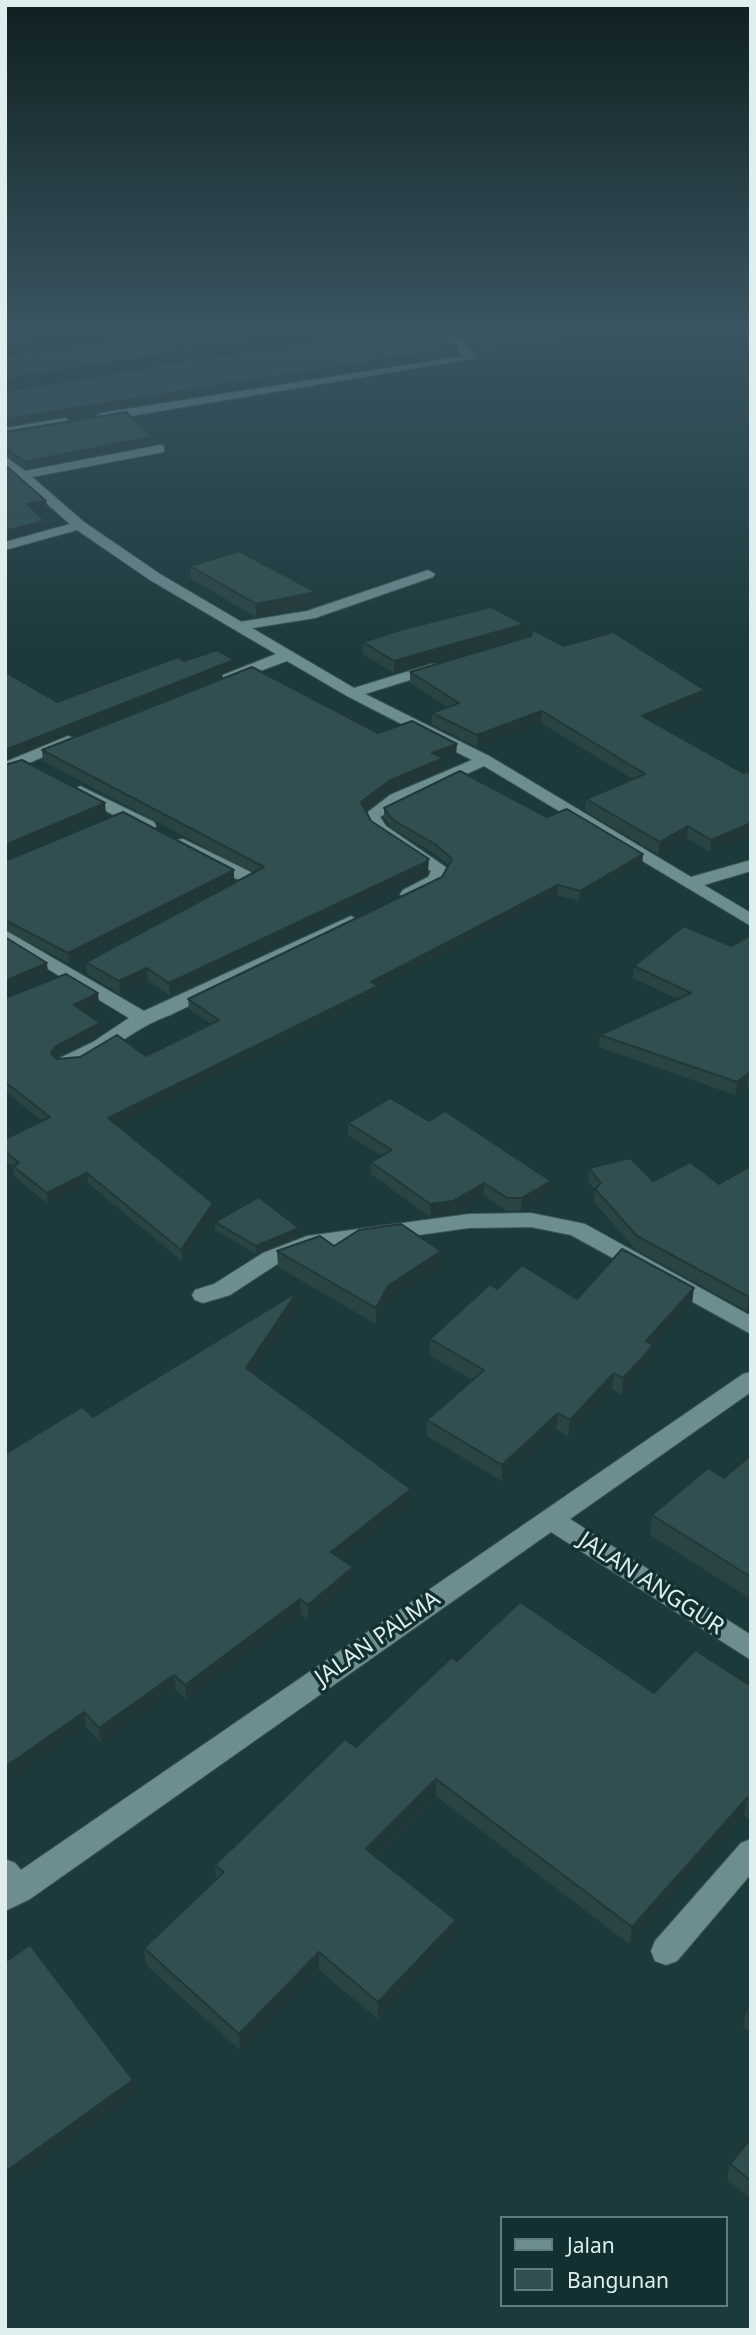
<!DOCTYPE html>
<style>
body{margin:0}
#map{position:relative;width:756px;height:2335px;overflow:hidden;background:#1c3a3c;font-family:"Noto Sans",sans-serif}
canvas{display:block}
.frame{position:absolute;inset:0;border:7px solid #deeeef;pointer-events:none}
.legend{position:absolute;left:500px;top:2216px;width:228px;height:91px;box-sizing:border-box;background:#122f31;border:2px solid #647b7d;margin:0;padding:9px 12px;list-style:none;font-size:21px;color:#deeeef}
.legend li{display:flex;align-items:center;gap:14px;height:35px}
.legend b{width:35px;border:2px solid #647b7d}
</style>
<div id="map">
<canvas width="756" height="2335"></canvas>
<div class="frame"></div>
<ul class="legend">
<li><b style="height:9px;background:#6e8d8f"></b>Jalan</li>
<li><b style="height:19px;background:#314f51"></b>Bangunan</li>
</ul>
</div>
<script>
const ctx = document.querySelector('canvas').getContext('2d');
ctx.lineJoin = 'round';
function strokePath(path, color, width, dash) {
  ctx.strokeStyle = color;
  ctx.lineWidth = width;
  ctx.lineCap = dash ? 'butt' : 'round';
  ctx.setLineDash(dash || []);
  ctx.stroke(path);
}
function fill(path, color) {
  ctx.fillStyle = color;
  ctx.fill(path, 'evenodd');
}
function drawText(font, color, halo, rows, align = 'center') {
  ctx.font = font + ' "Noto Sans",sans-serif';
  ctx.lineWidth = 7;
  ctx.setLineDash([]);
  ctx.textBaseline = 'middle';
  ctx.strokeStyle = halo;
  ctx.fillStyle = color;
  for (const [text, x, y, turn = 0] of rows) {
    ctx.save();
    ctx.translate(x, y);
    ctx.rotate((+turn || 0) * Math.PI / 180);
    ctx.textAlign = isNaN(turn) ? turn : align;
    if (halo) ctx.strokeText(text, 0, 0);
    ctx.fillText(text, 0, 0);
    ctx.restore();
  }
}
const lane = new Path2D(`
 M428,570L435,574L433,577L315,618L240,630L233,626L240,622L307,611Z`);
const street = new Path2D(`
 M430,329C446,329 469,342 476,358L101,421L95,417L101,413L464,356Z
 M738,329H750L751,338Z
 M65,418L71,422L69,425L5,436V428Z
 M160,445L164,446V452L32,477L84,522L160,574L354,688L432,664H442V670L365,694L491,757L691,877L751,860V871L704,885L751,913V926L484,766L402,803L380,817L386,826L450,870C441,884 421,902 403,898L400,894L403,890L428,877L431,871C415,861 364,834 364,815L390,795L472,760L347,696L287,661L233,681H223V675L276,654L150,580L77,530L5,550V542L70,524L5,467V456L25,471Z
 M68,736L74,738V744L5,773V762Z
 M80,786L154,822L156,826L154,830H142L74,794L72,791Z
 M183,839L259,876L262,880L243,892H231L228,888L239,880L177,848L174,844L177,840Z
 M351,916L360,921L357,925L170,1015C132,1028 104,1059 65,1069L55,1063L58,1059L93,1042L129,1018L5,943V930L144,1011Z
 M531,1213L585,1224L751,1316V1334L571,1235L531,1227L469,1228L311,1250L279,1263L230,1295L203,1303L195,1300L192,1295L195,1290L214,1284L263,1253L307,1236L469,1214Z
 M751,1372V1392L570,1519L751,1635V1660L551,1532L30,1899L5,1911V1859L15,1863L21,1870L743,1374Z
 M751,1839V1874L677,1961L666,1965L655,1961L651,1951L655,1941L741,1843Z`);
const wall = new Path2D(`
 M439,329H621L624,338L478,359L470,345L458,335Z
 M5,432L153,444L26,468L5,454Z
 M190,566L316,605L256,617L191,579Z
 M523,636L394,673L363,654V642Z
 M564,646L705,690L704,701L653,723L743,773L710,852L687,838L658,854L585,811L586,799L633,779L541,723L477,747L432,724V713L448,707L410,683V672Z
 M378,733L456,755L443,760V770L389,793L366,811L371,821L428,871L426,874L170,996L148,980L120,994L87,974L86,962L253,873L43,761L42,750Z
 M384,808L547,817L643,854L642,864L579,901L557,895L378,988V996L116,1125L213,1203V1214L182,1261L88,1183L48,1204L14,1176L13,1167L5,1161V1139L42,1121L5,1091V998L99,1003L83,1011L100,1023L101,1033L56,1057L57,1059L146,1056L211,1024L189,1009L188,999L442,877L449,865L435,854L393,829L384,818Z
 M5,861L234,870V880L69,963L5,930Z
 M751,935V1088L747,1086L735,1095L599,1047L600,1035L677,999L633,978L634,966L731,946Z
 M429,1121L551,1181L550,1193L521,1211H506L484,1195L453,1214L430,1217L371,1174V1162L382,1156L348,1135V1123Z
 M751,1166V1308L747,1311L635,1249L594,1202L595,1190L588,1181L589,1168L653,1181L719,1184Z
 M215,1222L299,1228L300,1236L256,1254L215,1230Z
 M334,1246L441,1251V1267L388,1302L376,1324L278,1267L277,1251Z
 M497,1289L577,1299L692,1304L653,1347L652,1361L622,1395L612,1389L568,1436L556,1429L502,1481L427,1436V1420L473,1380L429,1355L430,1339Z
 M298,1307L253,1374L411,1489V1504L341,1559L353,1583L308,1620L301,1614L187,1700L176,1690L101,1743L86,1727L5,1784V1454L93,1417Z
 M751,1455V1599L650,1535L652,1515L724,1478Z
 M457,1661L654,1693L751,1686V1816L748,1819L744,1816L629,1944L436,1796L376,1856L455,1937L378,2019L319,1970L240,2050L146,1965L144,1948L216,1880L215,1865L356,1747Z
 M751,2005V2033L743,2027L746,2011Z
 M751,2138V2199L727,2180L730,2164Z`);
const shadedWall = new Path2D(`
 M108,329H146L5,351V345Z
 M329,329H367L5,385V379Z
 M625,332L624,338L478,359L479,353Z
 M458,348V354L5,425V419Z
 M152,437L153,444L26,468L25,462Z
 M46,501L47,507L28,511L27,504Z
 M45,521L46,528L5,538V531Z
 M316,592V605L256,617V604Z
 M524,624L523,636L394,673V661Z
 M234,660L235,668L5,760V750Z
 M705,690L704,701L641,728L642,716Z
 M542,711L541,723L477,747V735Z
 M457,744L456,755L443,760V770L389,793L362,814L361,802L389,781L432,753Z
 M105,803L106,813L5,855V845Z
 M751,823V835L710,852L711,840Z
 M688,826L687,838L658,854L660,842Z
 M643,854L642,864L579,901L580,891Z
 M429,859L428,871L426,874L170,996L169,983Z
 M234,870V880L69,963L68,953Z
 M558,885L557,895L378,988V996L109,1129L108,1118Z
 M47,963L48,973L5,992V981Z
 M147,968L148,980L120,994L119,981Z
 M98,993L99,1003L76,1015L74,1005Z
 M100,1023L101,1033L56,1057L52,1063L51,1053L55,1047Z
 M749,1073L747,1086L735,1095L737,1082Z
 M87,1173L88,1183L48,1204L47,1193Z
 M551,1181L550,1193L521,1211L522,1198Z
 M484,1183V1195L453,1214L430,1217V1204Z
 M213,1203V1214L182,1261L181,1250Z
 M299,1228L300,1236L256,1254V1246Z
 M441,1251V1267L388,1302L376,1324V1308L388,1286Z
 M694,1288L692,1304L653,1347L652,1361L622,1395L623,1378L646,1341Z
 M297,1292L298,1307L247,1383L246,1368Z
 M751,1296V1308L747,1311L749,1297Z
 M614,1373L612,1389L568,1436L570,1420Z
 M558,1413L556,1429L502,1481V1465Z
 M411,1489V1504L331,1567V1552Z
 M353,1567V1583L308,1620V1605Z
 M300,1599L301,1614L187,1700L185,1685Z
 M174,1675L176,1690L101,1743L99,1728Z
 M84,1712L86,1727L5,1784V1767Z
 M436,1779V1796L366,1866V1849Z
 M747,1798L744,1816L629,1944L632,1927Z
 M456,1920L455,1937L378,2019V2002Z
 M319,1952V1970L240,2050L239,2034Z
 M133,2080L135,2095L5,2189V2172Z
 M5,2224L9,2238L5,2240Z`);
const building = new Path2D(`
 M5,329H108L5,345Z
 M159,329H329L5,379V357Z
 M377,329H434L458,348L5,419V391Z
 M457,329H621L625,332L479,353L470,339Z
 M126,412L152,437L25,462L5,448V432Z
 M5,465L46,501L27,504L45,521L5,531Z
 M239,551L316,592L256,604L190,566Z
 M491,607L524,624L394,661L363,642L400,630Z
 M533,630L564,646L613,632L705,690L642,716L743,773L751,771V823L711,840L688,826L660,842L586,799L645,774L542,711L477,735L432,713L459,703L410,672L531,636Z
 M217,650L234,660L5,750V672L57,702L178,657L184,661Z
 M252,667L378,733L412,721L457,744L432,753L443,758L389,781L361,802L371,821L429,859L426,862L169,983L147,968L119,981L86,962L264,867L42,750Z
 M22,760L105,803L5,845V765Z
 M460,771L547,817L567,809L643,854L580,891L558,885L371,982L378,986L108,1118L213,1203L181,1250L87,1173L47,1193L13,1166L19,1163L5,1151V1139L50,1117L5,1082V998L66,974L98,993L74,1005L100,1023L55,1047L51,1053L57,1059L80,1057L117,1035L146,1056L219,1020L188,999L442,877L452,859L435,844L393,820L384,808Z
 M123,812L234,870L68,953L5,920V861Z
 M684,926L731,946L751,935V1074L749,1073L737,1082L600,1035L691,993L634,966Z
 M5,937L47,963L5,981Z
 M390,1098L429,1121L445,1111L551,1181L522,1198H507L484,1183L453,1201L430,1204L371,1162L392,1150L348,1123Z
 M630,1158L653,1181L690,1162L719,1184L751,1166V1296L749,1297L637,1236L595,1189L601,1183L589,1168Z
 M259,1197L299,1228L256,1246L215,1222Z
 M401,1224L441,1251L388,1286L376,1308L277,1251L320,1236L334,1246L359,1230Z
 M622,1249L694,1288L646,1341L654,1345L623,1378L614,1373L570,1420L558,1413L502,1465L427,1420L484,1370L430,1339L490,1284L497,1289L522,1265L577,1299Z
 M297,1292L246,1368L411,1489L331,1552L353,1567L308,1605L300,1599L185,1685L174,1675L99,1728L84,1712L5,1767V1454L82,1407L93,1417Z
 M751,1455V1577L652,1515L708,1468L724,1478Z
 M520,1602L654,1693L695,1650L751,1686V1801L747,1798L632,1927L436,1779L366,1849L456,1920L378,2002L319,1952L239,2034L144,1948L224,1872L215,1865L345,1739L356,1747L452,1657L457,1661Z
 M30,1945L133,2080L5,2172V1962Z
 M751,2005V2015L746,2011Z
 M751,2138V2181L730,2164Z`);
const nearStreetnames = [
 ["JALAN ANGGUR",651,1584,33],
 ["JALAN PALMA",378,1639,-35]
];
strokePath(lane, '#3c5658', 2);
strokePath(street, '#3c5658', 2);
fill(lane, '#6e8d8f');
fill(street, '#6e8d8f');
fill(wall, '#2a4446');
fill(shadedWall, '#223739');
fill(building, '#314f51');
strokePath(building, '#223739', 2);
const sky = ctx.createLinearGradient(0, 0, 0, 656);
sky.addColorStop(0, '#0f2021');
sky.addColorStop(0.5, '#3a5561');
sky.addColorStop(1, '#3a556100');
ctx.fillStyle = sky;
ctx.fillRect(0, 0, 756, 656);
drawText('23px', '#deeeef', '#122f31', nearStreetnames);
</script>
